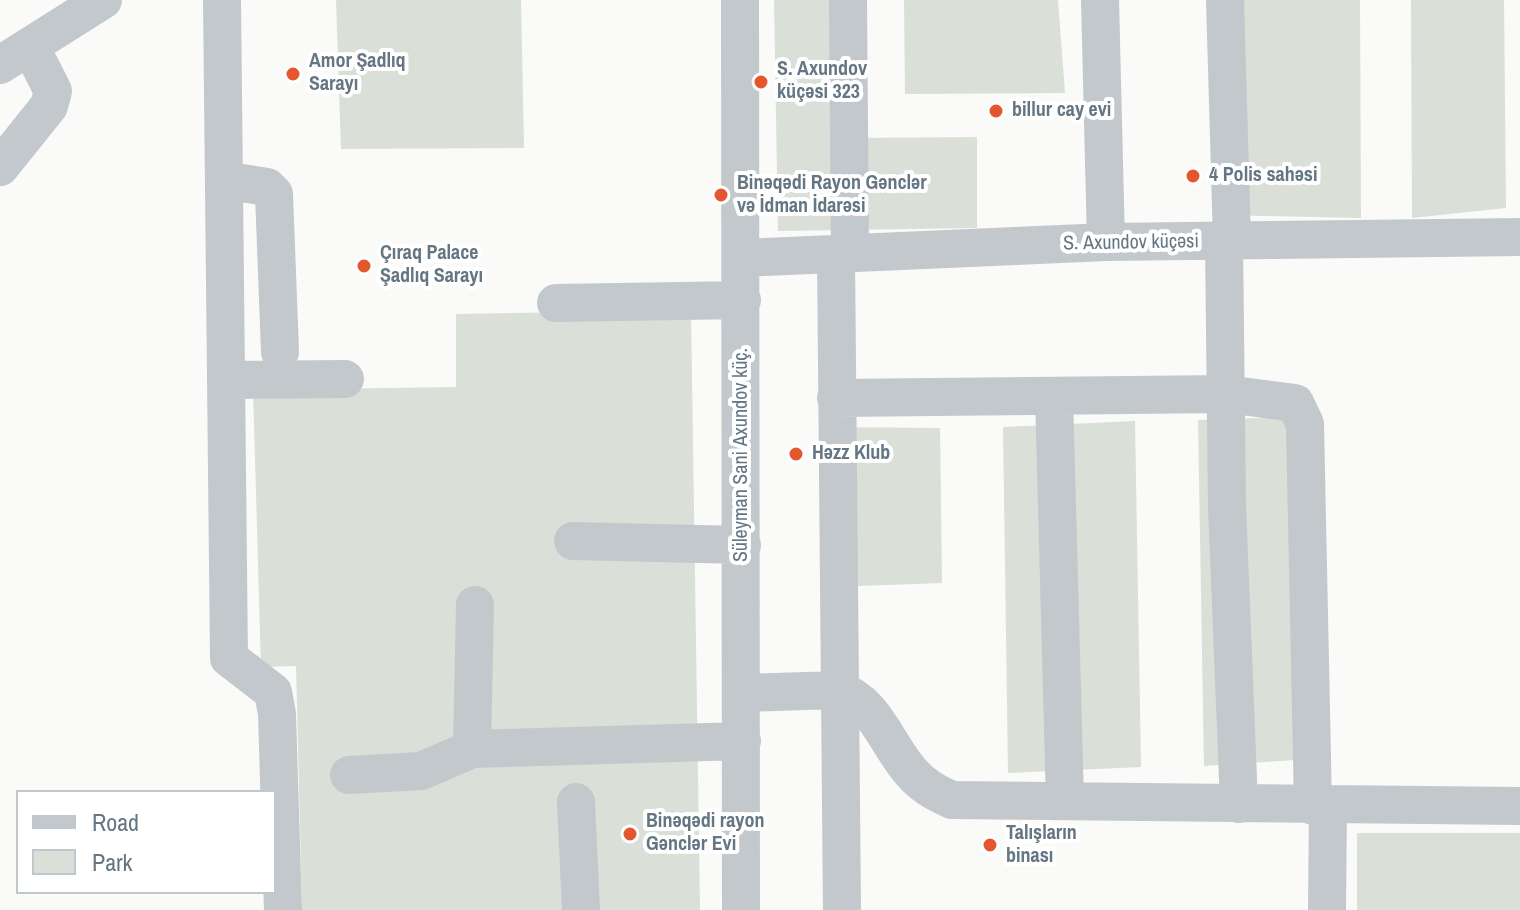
<!DOCTYPE html>
<meta charset="utf-8">
<style>
body{margin:0}
#map{position:relative;width:1520px;height:910px;overflow:hidden;background:#fafaf8;font-family:"Archivo Narrow",sans-serif}
canvas{display:block}
.legend{position:absolute;left:16px;top:790px;width:260px;height:104px;box-sizing:border-box;background:#fff;border:2px solid #c1c8cd;margin:0;padding:10px 14px;list-style:none;font-size:24px;color:#657683}
.legend li{display:flex;align-items:center;gap:16px;height:40px}
.legend b{width:40px;border:2px solid #c1c8cd}
</style>
<div id="map">
<canvas width="1520" height="910"></canvas>
<ul class="legend">
<li><b style="height:10px;background:#c3c8cc"></b>Road</li>
<li><b style="height:22px;background:#dadfd7"></b>Park</li>
</ul>
</div>
<script>
const ctx = document.querySelector('canvas').getContext('2d');
ctx.lineJoin = 'round';
function fill(path, color) {
  ctx.fillStyle = color;
  ctx.fill(path, 'evenodd');
}
function strokePath(path, color, width, dash) {
  ctx.strokeStyle = color;
  ctx.lineWidth = width;
  ctx.lineCap = dash ? 'butt' : 'round';
  ctx.setLineDash(dash || []);
  ctx.stroke(path);
}
function drawText(font, color, halo, rows, align = 'center') {
  ctx.font = font + ' "Archivo Narrow",sans-serif';
  ctx.lineWidth = 8;
  ctx.setLineDash([]);
  ctx.textBaseline = 'middle';
  ctx.strokeStyle = halo;
  ctx.fillStyle = color;
  for (const [text, x, y, turn = 0] of rows) {
    ctx.save();
    ctx.translate(x, y);
    ctx.rotate((+turn || 0) * Math.PI / 180);
    ctx.textAlign = isNaN(turn) ? turn : align;
    if (halo) ctx.strokeText(text, 0, 0);
    ctx.fillText(text, 0, 0);
    ctx.restore();
  }
}
const green = new Path2D(`
 M336,0H521L524,148L341,149Z
 M774,0H857V138L977,137V228L778,231Z
 M904,0H1058L1065,93L905,94Z
 M1215,0H1360L1361,218L1219,215Z
 M1411,0H1504L1506,208L1412,218Z
 M691,310L700,910H302L296,666L261,667L253,390L456,387V314Z
 M1293,417L1295,760L1204,766L1198,420Z
 M1135,421L1141,767L1008,773L1003,427Z
 M831,427L940,428L942,583L832,587Z
 M1357,833H1520V910H1357Z`);
const minor = new Path2D(`
 M222,0L229,658L273,692L277,714L283,910
 M740,0L741,910
 M848,0L850,254
 M1100,0L1106,242
 M1225,0L1232,241
 M0,65L103,0
 M0,167L49,106L53,91L30,46
 M224,180L267,187L274,194L280,352
 M1224,241L1227,505L1239,804
 M836,255L842,910
 M742,258L1106,242L1520,237
 M556,303L742,300
 M226,380L345,379
 M1054,396L1065,801
 M836,398L1226,394L1295,403L1305,424L1313,806
 M573,541L742,545
 M742,693L838,690C875,701 887,745 911,772C923,786 936,793 952,800L1520,806
 M472,749L475,605
 M349,775L421,771L472,749L742,741
 M576,802L581,910
 M1327,910L1328,806`);
const markers = [
 [293,74,8,"#e4572e"],
 [761,82,8,"#e4572e"],
 [996,111,8,"#e4572e"],
 [1193,176,8,"#e4572e"],
 [721,195,8,"#e4572e"],
 [364,266,8,"#e4572e"],
 [796,454,8,"#e4572e"],
 [630,834,8,"#e4572e"],
 [990,845,8,"#e4572e"]
];
const poiNames = [
 ["Amor Şadlıq",309,62],
 ["Sarayı",309,85],
 ["S. Axundov",777,70],
 ["küçəsi 323",777,93],
 ["billur cay evi",1012,111],
 ["4 Polis sahəsi",1209,176],
 ["Binəqədi Rayon Gənclər",737,184],
 ["və İdman İdarəsi",737,207],
 ["Çıraq Palace",380,254],
 ["Şadlıq Sarayı",380,277],
 ["Həzz Klub",812,454],
 ["Binəqədi rayon",646,822],
 ["Gənclər Evi",646,845],
 ["Talışların",1006,834],
 ["binası",1006,857]
];
const streetNames = [
 ["S. Axundov küçəsi",1131,243,-1],
 ["Süleyman Sani Axundov küç.",742,455,-90]
];
fill(green, '#dadfd7');
strokePath(minor, '#c3c8cc', 38);
for (const [x, y, r, color] of markers) {
  const dot = new Path2D();
  dot.arc(x, y, r, 0, 2 * Math.PI);
  ctx.fillStyle = color;
  ctx.fill(dot);
  strokePath(dot, '#fff', 3);
}
drawText('bold 20px', '#657683', '#fff', poiNames, 'left');
drawText('20px', '#657683', '#fff', streetNames);
</script>
